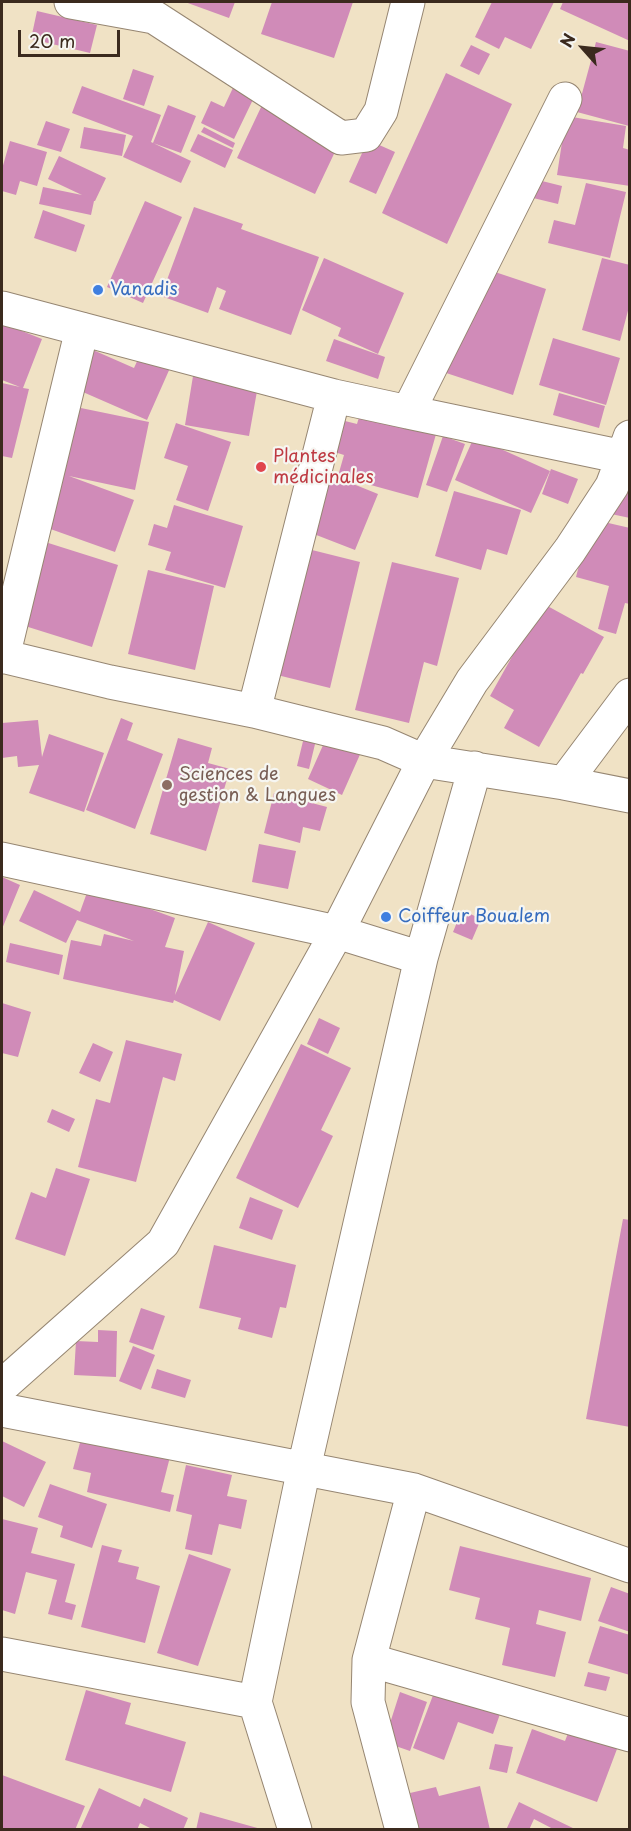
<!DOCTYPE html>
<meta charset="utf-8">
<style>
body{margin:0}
#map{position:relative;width:631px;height:1831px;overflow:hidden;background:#f0e2c5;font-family:"Playpen Sans",sans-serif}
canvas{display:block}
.frame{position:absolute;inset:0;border:3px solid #3b2a1e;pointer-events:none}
.north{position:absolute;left:553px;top:18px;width:60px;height:60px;-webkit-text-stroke:4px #f6f6f2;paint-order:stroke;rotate:297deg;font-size:16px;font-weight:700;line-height:24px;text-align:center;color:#3b2a1e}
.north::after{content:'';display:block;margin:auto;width:21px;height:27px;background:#3b2a1e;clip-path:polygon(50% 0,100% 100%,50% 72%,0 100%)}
.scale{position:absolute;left:18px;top:30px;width:102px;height:27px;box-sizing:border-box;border:3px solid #3b2a1e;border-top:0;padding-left:8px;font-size:18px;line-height:21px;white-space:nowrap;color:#3b2a1e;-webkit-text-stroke:4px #f6f6f2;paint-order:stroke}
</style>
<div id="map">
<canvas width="631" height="1831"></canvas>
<div class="frame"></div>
<div class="north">N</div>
<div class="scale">20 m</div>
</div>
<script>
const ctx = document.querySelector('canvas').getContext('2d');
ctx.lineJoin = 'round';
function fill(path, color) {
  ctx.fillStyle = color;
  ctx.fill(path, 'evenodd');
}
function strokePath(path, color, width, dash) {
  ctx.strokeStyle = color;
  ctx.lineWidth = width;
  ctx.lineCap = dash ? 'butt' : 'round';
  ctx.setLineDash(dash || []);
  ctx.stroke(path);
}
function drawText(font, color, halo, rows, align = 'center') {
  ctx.font = font + ' "Playpen Sans",sans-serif';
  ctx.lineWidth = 4.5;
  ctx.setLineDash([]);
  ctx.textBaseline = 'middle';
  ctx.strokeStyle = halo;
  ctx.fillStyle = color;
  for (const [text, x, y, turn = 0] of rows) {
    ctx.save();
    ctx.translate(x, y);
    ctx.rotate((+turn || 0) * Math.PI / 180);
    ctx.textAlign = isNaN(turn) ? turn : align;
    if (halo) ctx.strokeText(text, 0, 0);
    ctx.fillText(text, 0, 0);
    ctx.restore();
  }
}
const building = new Path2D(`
 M185,2H235L229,18Z
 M272,2H353L334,58L261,34Z
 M492,2H554L531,49L505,37L499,49L475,37Z
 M563,2H630V41L560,9Z
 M37,11L97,25L90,53L31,39Z
 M596,42L630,51L629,126L577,112Z
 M471,45L490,54L479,75L460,66Z
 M133,69L154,76L144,106L123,99Z
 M446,73L512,104L447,244L382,213Z
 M239,75L260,85L234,139L201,123L211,101L224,107Z
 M82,86L161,115L151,142L191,161L181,183L123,157L133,136L72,113Z
 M263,103L341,139L315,194L237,158Z
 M168,105L196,116L181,153L153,143Z
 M566,116L626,126L623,148L630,150V186L557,175Z
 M46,121L70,129L61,152L37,145Z
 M84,127L126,135L122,156L80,148Z
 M204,127L235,143L233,148L201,132Z
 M198,134L233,150L225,168L190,151Z
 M368,140L395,152L376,194L349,182Z
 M10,141L47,152L37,186L20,181L16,195L2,191V169Z
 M59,156L106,178L95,201H94L91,215L39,204L43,187L82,195L48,179Z
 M534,179L562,186L558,204L529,197Z
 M586,183L626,192L610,258L548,243L554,220L575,225Z
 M145,201L182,217L143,303L107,287Z
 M194,207L243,224L241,229L319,257L291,335L219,309L226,291L217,287L208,313L161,296Z
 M43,210L85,225L76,252L34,238Z
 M324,258L404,293L378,354L338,336L341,328L302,310Z
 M602,258L630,265V303L620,341L582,330Z
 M480,267L546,289L513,395L431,368Z
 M2,323L42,339L23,388L29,389L12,458L2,456V383L20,387L2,380Z
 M553,338L620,358L606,405L539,385Z
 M334,339L385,357L378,379L326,361Z
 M144,346L174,359L147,420L76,389L93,350L134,368Z
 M194,370L259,380L249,436L185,425Z
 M559,393L605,406L599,428L553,415Z
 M76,407L149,422L135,490L69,476L134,500L115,552L42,526Z
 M362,407L438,427L418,498L338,476L344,455L325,449L333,418L357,424Z
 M176,423L231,442L208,511L176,500L188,466L164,458Z
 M443,436L465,444L447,492L426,485Z
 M474,437L550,471L531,513L455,480Z
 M630,461V518L611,514Z
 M311,467L378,494L355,550L288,524Z
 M551,469L578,479L568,504L542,494Z
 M454,491L521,510L507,555L487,549L481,570L435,556Z
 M174,505L243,526L225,588L165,570L171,552L148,545L154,524L167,528Z
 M591,519L630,528V604L625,603L616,634L598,629L609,586L576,577Z
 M42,541L118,565L92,647L25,626Z
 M292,545L360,562L330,688L261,671Z
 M392,562L459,578L437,666L424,662L409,723L355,710Z
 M148,570L214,586L195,670L128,654Z
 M542,603L604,637L583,674L581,673L539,747L504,728L514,710L490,696Z
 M121,718L133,723L127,740L163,754L135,829L86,810Z
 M38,720L42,757L49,734L104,753L84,812L29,793L39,765L18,767L17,756L2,758V723Z
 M328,734L362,750L342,795L308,779Z
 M304,737L316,740L309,769L297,766Z
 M178,738L212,748L208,763L230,769L206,851L150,834Z
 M274,793L327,807L320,831L303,827L300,843L264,833Z
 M259,844L296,851L288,889L252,882Z
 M2,877L20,885L2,929Z
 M89,887L175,918L165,947L184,951L175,995L208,922L255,943L220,1021L174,1000L173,1003L63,979L71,940L101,946L104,934L134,941L77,920L66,943L19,921L34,890L80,912Z
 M462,910L481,919L472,940L453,932Z
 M10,943L63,955L59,975L6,962Z
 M2,1003L31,1012L18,1057L2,1053Z
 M319,1018L340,1028L328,1054L307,1044Z
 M126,1040L182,1054L175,1081L163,1077L136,1182L78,1167L96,1099L110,1103Z
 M93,1043L113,1052L100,1082L79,1073Z
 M301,1044L351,1068L321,1130L333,1136L298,1208L236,1178Z
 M52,1109L75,1119L69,1132L47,1122Z
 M56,1168L90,1179L65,1256L15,1239L31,1192L46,1198Z
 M250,1197L283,1210L272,1240L239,1228Z
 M623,1219L630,1220V1427L586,1419Z
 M214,1245L296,1265L286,1308L280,1307L272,1338L238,1329L241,1318L199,1308Z
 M141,1308L165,1316L153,1350L129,1342Z
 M98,1330L117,1331L116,1377L74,1375L76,1341L98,1342Z
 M133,1346L155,1355L141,1390L119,1381Z
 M157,1369L191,1380L185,1398L151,1388Z
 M81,1439L171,1453L161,1492L174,1495L170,1512L87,1492L91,1473L73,1469Z
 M2,1441L46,1462L24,1507L2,1496Z
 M186,1465L232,1475L227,1496L247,1500L241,1529L219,1524L212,1555L185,1549L192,1515L176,1511Z
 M50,1484L107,1504L92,1548L60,1537L63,1526L38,1517Z
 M2,1519L38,1528L31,1553L75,1564L65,1602L76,1605L72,1620L48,1614L57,1580L26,1572L15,1614L2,1610Z
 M102,1545L122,1550L118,1562L139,1567L136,1579L160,1586L145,1643L81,1627Z
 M460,1546L591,1578L581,1621L539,1610L536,1624L566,1632L555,1677L502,1665L510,1628L475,1619L480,1598L449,1590Z
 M189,1554L231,1569L198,1666L157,1653Z
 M611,1587L630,1594V1632L598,1621Z
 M600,1626L630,1635V1675L588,1663Z
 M588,1672L610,1677L606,1691L584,1686Z
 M86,1690L131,1703L125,1724L186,1742L171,1792L65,1760Z
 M435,1690L500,1714L493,1734L458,1722L444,1760L413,1748Z
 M400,1692L427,1702L410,1751L384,1742Z
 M572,1723L620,1741L597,1802L516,1773L532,1729L565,1741Z
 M495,1744L513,1747L507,1773L489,1769Z
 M2,1775L85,1806L75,1830H2Z
 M480,1786L490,1830H419L410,1793L436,1787L439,1796Z
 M99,1788L140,1807L144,1798L188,1818L183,1830H154L140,1823L137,1830H80Z
 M519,1802L577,1830H555L534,1819L529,1830H506Z
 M200,1812L261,1829V1830H196Z`);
const minor = new Path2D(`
 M71,2L154,17L341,138L366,135L381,111L408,2
 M2,308L334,396L408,412L565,99
 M408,412L623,457L630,437
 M2,656L110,682L254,711L383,743L424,761L564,783L630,796
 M3,657L82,329
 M254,711L334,396
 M564,783L630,695
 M2,859L337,932L421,958
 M2,1386L163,1243L337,932L424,761L472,681L570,550L612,486L623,457
 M2,1410L414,1490L630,1566
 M2,1654L255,1702
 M369,1660L630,1735
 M295,1830L255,1702L304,1468L421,958L475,768
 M402,1830L368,1702L369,1660L414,1490`);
const markers = [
 [98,290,6,"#3f7fe0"],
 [261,467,6,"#e0444e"],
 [167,785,6,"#8d6e63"],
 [386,917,6,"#3f7fe0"]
];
const shopNames = [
 ["Vanadis",110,290],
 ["Coiffeur Boualem",398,917]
];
const healthNames = [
 ["Plantes",273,457],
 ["médicinales",273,478]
];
const educationNames = [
 ["Sciences de",179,775],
 ["gestion & Langues",179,796]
];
fill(building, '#d08bb8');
strokePath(minor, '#968672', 35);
strokePath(minor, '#fff', 33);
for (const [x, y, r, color] of markers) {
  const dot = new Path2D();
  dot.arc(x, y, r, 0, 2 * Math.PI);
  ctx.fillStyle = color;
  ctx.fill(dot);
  strokePath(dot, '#f6f6f2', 2);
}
drawText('18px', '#366cbe', '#f6f6f2', shopNames, 'left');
drawText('18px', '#be3a42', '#f6f6f2', healthNames, 'left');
drawText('18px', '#785e54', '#f6f6f2', educationNames, 'left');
</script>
